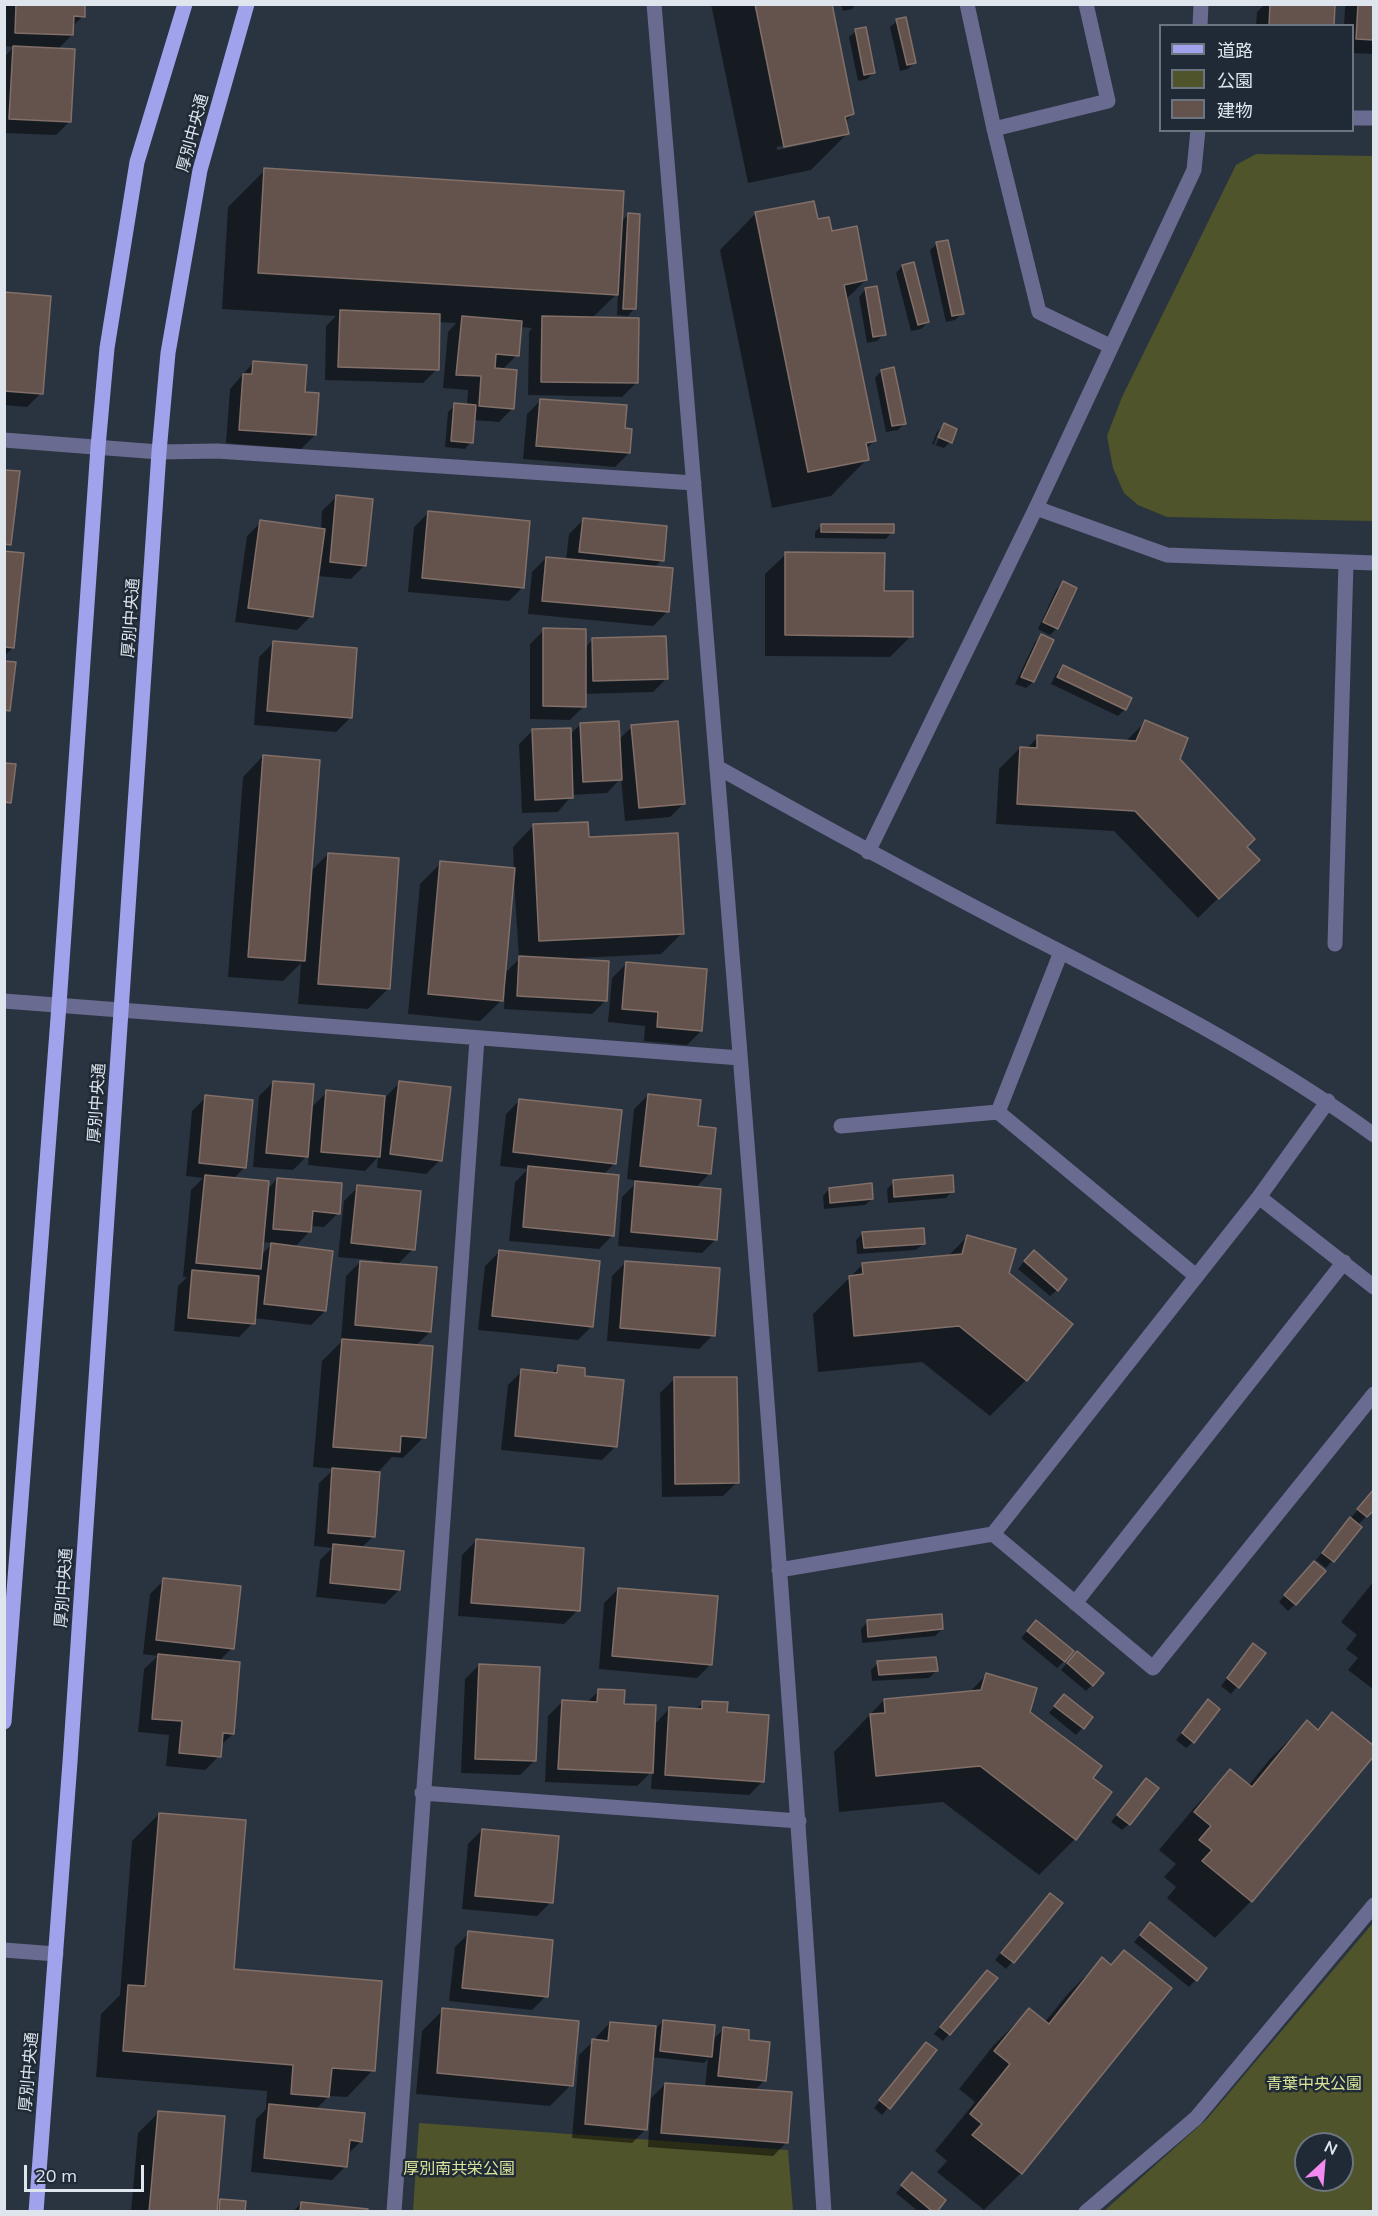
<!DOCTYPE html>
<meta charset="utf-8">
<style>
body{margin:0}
#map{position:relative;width:1378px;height:2216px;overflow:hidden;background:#2a3440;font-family:Mulish,"Noto Sans JP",sans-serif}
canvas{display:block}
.frame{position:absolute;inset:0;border:6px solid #dee5ed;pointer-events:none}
.legend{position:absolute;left:1159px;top:24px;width:195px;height:108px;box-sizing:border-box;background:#202a36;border:2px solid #6c757f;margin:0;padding:8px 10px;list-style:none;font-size:18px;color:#dee5ed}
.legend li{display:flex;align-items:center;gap:12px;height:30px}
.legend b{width:30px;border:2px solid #6c757f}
.north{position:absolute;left:1294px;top:2132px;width:60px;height:60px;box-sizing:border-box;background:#202a36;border:2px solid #6c757f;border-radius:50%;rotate:26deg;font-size:16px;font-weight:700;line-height:24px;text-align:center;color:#dee5ed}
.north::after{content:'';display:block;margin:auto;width:21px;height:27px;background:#f38af2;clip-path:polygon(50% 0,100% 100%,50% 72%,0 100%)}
.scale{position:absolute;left:24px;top:2165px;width:120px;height:27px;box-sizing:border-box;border:3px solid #dee5ed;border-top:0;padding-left:8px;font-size:18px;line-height:21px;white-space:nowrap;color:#dee5ed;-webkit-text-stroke:4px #202a36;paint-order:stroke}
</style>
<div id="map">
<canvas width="1378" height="2216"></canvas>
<div class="frame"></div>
<ul class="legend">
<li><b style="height:8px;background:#a0a2ec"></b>道路</li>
<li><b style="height:16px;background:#4f542a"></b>公園</li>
<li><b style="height:16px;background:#64534c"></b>建物</li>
</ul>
<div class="north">N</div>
<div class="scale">20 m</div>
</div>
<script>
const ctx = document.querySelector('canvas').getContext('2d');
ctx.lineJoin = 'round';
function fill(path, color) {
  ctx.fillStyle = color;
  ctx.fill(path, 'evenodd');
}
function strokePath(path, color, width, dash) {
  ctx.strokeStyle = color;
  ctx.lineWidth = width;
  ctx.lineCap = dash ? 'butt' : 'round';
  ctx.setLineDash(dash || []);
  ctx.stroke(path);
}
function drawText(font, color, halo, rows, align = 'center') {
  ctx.font = font + ' Mulish,"Noto Sans JP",sans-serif';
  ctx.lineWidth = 5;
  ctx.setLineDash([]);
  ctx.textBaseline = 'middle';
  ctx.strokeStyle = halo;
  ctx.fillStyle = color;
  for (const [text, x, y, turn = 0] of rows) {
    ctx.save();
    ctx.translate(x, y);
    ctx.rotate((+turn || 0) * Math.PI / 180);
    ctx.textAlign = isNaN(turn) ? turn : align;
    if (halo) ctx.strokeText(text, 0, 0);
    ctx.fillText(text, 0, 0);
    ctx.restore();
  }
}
const green = new Path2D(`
 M1256,154L1373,156V521L1167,517L1138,505L1124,493L1113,468L1107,436L1122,397L1236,165Z
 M1373,1923V2211H1104L1207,2119ZM1306,2144H1342V2180H1306Z
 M419,2123L788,2150L793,2211H413Z`);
const shadow = new Path2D(`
 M4,4H83V16L72,27V35L57,50L70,121L56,135L4,133V57L14,47L4,46Z
 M711,4H830L853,114L845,122L847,134L811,170L748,183ZM816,139V142L777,150V147Z
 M841,4H856L852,9L843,11Z
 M1265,4H1334L1333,26H1256L1257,12Z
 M1348,4H1374V54L1352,53V26H1344L1345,7Z
 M897,21L915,62L908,69L900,71L890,27Z
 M856,31L874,72L867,79L858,81L849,37Z
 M265,170L621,222L628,215L634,309L628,316L617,315L618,293L592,318L636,383L622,397L528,395L529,332L532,328L519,327L517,355L502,370L513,408L499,422L473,420L471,442L465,449L445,447L448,412L455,405L467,406L468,390L443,388L448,332L456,323L438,322L437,369L423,383L325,380L326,326L336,316L222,309L228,207Z
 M756,213L817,220L831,233L866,280L845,300L874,441L865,450L867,459L831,496L772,508L720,250Z
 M937,244L962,313L955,320L946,322L930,250Z
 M902,266L928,322L921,329L911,331L896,273Z
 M875,288L884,334L877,341L867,343L859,297L865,290Z
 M4,293L41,393L27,407L4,405Z
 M253,363L303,393L315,435L301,449L226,443L230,389Z
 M893,369L905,423L898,430L886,432L875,378L881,371Z
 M541,400L624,429L629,453L615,467L523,459L527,414Z
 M944,425L950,442L944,448L932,444L937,432ZM939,431H942L936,445L934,444Z
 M336,497L365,565L351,579L317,576L311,616L297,630L235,622L247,536L261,522L321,530L322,511Z
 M428,513L523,587L509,601L408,592L414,527Z
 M583,520L662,560L654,568L667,612L653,626L528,614L532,572L546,558L566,560L569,534Z
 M822,525L892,532L886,539L815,538V532Z
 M4,553L13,648L4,656Z
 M786,554L883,592L911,636L890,657L765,656V574Z
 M1063,583L1075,589L1057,628L1050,635L1038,629L1056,590Z
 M544,630L585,648L592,640L667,678L653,692L584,694V706L570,720L530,719V644Z
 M1041,636L1052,641L1033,682L1026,688L1015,684L1035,642Z
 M273,643L350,718L336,732L254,725L259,657Z
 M1063,667L1125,709L1118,716L1051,684L1056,674Z
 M1145,722L1178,760L1245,847L1237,880L1198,918L1114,831L996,824L999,769L1020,748L1026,749L1038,737L1125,742Z
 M581,724L618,740L632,727L684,803L670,817L625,821L621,778L607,793L572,795L558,812L522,813L519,744L533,730L569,735Z
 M263,756L310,872L328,854L389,988L368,1009L298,1004L301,963L283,981L228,977L243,777Z
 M533,826L587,839L682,933L661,954L578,958L606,1000L592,1014L504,1009L505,988H502L501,1001L480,1021L408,1014L420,884L441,863L514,869L513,847ZM512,881H514L519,959L504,974Z
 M626,964L701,1031L687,1045L644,1041L645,1026L608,1022L612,978Z
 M273,1082L311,1108L327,1092L385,1098L399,1083L440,1160L426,1174L377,1168L378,1157L365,1171L308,1165L309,1154L293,1170L253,1167L259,1096Z
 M648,1095L697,1127L709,1174L695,1188L716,1239L702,1253L618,1246L622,1197L638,1181L627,1179L634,1109Z
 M206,1097L245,1167L233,1179L267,1190L277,1179L338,1213L324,1227L311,1226L310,1231L294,1248L325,1311L311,1325L254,1318L253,1323L239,1337L174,1331L178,1286L187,1277H183L191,1190L203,1178L186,1176L192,1111ZM262,1242L273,1243L260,1256Z
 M520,1100L615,1163L603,1175L613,1235L599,1249L509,1241L515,1182L528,1169L500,1166L506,1114Z
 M894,1182L952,1191L946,1198L888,1203L887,1189Z
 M358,1187L413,1249L397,1265L430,1332L415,1346L424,1437L403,1458L392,1457L377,1473L374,1536L361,1548L399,1590L385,1604L316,1597L320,1560L332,1548L314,1546L319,1483L334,1469L313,1467L322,1361L344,1339H341L346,1276L360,1262L383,1264V1261L338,1257L344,1201Z
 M829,1189L872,1199L865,1205L824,1209L823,1196Z
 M863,1233L923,1244L916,1250L857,1254L856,1240Z
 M968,1236L1007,1273L1026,1380L990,1416L922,1362L818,1372L813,1314L862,1265L947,1257Z
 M499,1252L592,1326L578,1340L478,1330L485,1266Z
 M1027,1258L1057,1290L1050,1296L1018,1269Z
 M626,1262L713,1335L699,1349L607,1341L612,1276Z
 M559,1366L583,1377L616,1446L602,1460L501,1450L508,1385L522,1371L551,1374Z
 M674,1379L737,1482L723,1496L662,1497L660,1393Z
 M1374,1490V1508L1358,1525L1360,1527L1326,1568L1316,1560Z
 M476,1541L578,1610L564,1624L458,1616L462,1555Z
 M1307,1569L1295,1604L1288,1611L1279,1602Z
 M164,1580L232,1648L219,1661L233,1734L220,1746L219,1756L205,1770L166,1766L169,1735L138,1732L144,1669L158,1656L143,1654L150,1594Z
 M1374,1581V1690L1348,1670L1358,1658L1346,1649L1357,1635L1341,1622Z
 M618,1589L711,1664L697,1678L599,1669L604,1603Z
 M867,1622L942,1629L935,1636L862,1643L861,1629Z
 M1030,1628L1064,1661L1057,1668L1021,1638Z
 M1247,1652L1264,1653L1231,1694L1221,1686Z
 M1071,1659L1092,1685L1086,1691L1061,1670Z
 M878,1663L936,1671L929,1678L872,1681L871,1670Z
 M479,1665L534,1761L520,1775L461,1773L465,1679Z
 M986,1675L1028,1712L1091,1778L1075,1839L1039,1875L943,1802L839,1812L834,1752L884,1700L969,1693Z
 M599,1691L654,1725L670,1708L695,1710L703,1703L725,1714L763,1781L749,1795L651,1789L652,1771L637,1786L545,1782L548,1716L562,1702L586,1703Z
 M1058,1703L1091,1718L1076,1735L1049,1713Z
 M1202,1708L1193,1742L1186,1748L1176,1740Z
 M1332,1714L1374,1754L1251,1901L1215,1938L1167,1898L1176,1887L1164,1877L1176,1864L1159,1850L1194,1808L1230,1771L1248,1786L1270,1759L1307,1722L1316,1730Z
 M1140,1786L1129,1824L1122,1830L1111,1822Z
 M159,1814L232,1971L373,2070L347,2097L329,2096L315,2110L361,2141L347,2155L346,2166L332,2180L251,2172L256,2119L266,2109L267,2091L96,2077L101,2014L120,1995L132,1841Z
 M482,1830L551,1902L537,1916L462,1909L468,1844Z
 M1043,1901L1061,1903L1006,1969L995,1960Z
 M1150,1924L1205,1969L1189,1987L1134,1942Z
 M469,1933L546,1996L532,2010L449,2001L455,1947Z
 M1124,1952L1170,1989L1021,2173L984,2210L937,2172L947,2161L935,2151L975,2102L959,2089L993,2046L1029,2010L1045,2022L1066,1996L1102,1959L1110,1965Z
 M981,1978L949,2034L943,2041L934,2034Z
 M443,2010L571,2085L550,2106L416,2094L422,2031Z
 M663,2021L712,2040L724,2029L747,2041L765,2080L754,2091L787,2142L773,2156L648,2147L651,2098L665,2084L705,2087L708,2059L704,2063L652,2057L646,2129L632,2143L572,2138L579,2055L593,2041H596V2037L610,2023L654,2031Z
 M935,2050L882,2115L874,2108L920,2051Z
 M159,2112L216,2205L221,2200L244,2212H131L138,2133Z
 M906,2181L935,2212H919L896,2193Z
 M301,2203L367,2212H293Z`);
const building = new Path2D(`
 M16,4H85V17L74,16L73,35L15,33Z
 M755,4H832L854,114L845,117L849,134L784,147Z
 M1270,4H1335L1334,26H1269Z
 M1358,4H1374V40L1356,39Z
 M906,17L916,63L907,65L896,19Z
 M866,27L875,73L864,75L855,29Z
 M13,46L75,49L71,122L9,119Z
 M264,168L624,191L618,295L258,273Z
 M814,201L818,219L829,217L832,231L857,226L867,280L844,285L876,441L866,443L869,460L808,472L755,212Z
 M628,213L640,214L636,309H623Z
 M948,240L964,314L952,316L936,242Z
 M914,262L929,322L918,325L902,265Z
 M877,286L886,335L873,337L865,288Z
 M4,292L51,296L43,394L4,391Z
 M340,310L440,314L439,370L338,367Z
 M462,316L522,321L519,356L496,354L495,368L517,370L514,409L479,406L481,376L456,375Z
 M542,316L639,318L638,383L541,382Z
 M253,361L307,365L305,392L319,393L316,435L239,430L243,374H252Z
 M894,367L906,424L892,426L881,370Z
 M540,399L627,405L625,428L632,429L630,453L536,446Z
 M454,403L476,405L473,443L451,441Z
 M944,423L957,429L952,443L938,437Z
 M4,470L20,471L11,545L4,544Z
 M336,495L373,499L366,566L330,562Z
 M428,511L530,521L524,588L422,578Z
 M583,518L667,526L664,561L579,552Z
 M260,520L325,529L313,617L248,608Z
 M821,524H894V533L821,532Z
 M4,551L24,553L14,648L4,647Z
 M785,552L885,553L884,591H913V637L785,635Z
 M546,557L673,568L669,612L542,601Z
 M1063,581L1077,588L1058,629L1043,622Z
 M543,628L586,629V707L543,706Z
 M1041,634L1054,640L1034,682L1021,677Z
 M666,636L668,679L593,681L592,638Z
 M273,641L357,648L352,718L267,711Z
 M4,661L16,662L10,711L4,710Z
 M1063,665L1132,698L1126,710L1057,677Z
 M1145,720L1188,738L1180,759L1255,839L1247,847L1260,860L1219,899L1135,811L1017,804L1020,747L1037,748V735L1136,741Z
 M619,721L622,780L583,782L580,723Z
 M678,721L685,804L639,808L631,725Z
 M571,728L573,798L535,800L532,729Z
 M263,755L320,760L305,961L248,957Z
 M4,763L16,764L11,803L4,802Z
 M588,822L589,837L678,833L684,934L539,941L533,824Z
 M328,853L399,858L390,989L318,984Z
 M440,861L515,868L503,1001L428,994Z
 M519,956L609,961L607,1001L517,996Z
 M626,962L707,969L702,1031L657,1027L658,1012L622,1009Z
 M273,1081L314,1084L308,1157L266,1153Z
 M399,1081L451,1087L442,1161L390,1154Z
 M326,1090L385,1096L380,1157L321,1152Z
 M648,1094L701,1100L698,1126L716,1128L711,1174L640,1166Z
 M205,1095L253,1100L246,1168L199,1163Z
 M519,1099L622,1110L616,1164L513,1152Z
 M528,1166L619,1175L614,1236L523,1227Z
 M205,1175L269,1181L261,1269L196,1263Z
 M953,1175L954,1192L894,1197L893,1180Z
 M277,1178L342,1183L340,1214L313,1211L311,1232L273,1229Z
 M635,1181L721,1189L717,1240L631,1232Z
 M872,1183L873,1199L830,1203L829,1188Z
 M357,1185L421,1191L415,1250L351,1243Z
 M924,1228L925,1244L864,1248L862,1232Z
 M967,1235L1016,1249L1009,1273L1073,1324L1027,1381L959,1326L854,1336L849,1276L863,1274L862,1263L962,1254Z
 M271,1243L333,1251L326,1311L264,1304Z
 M499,1250L600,1261L593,1327L492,1316Z
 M1034,1250L1067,1279L1058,1291L1024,1261Z
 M360,1261L437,1267L431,1332L355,1325Z
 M625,1261L720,1268L715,1336L620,1328Z
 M192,1270L259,1276L255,1324L188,1318Z
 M342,1339L433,1346L426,1438L401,1436L400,1452L333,1447Z
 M558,1365L585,1368V1376L624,1380L617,1447L515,1436L521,1369L557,1373Z
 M674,1377H737L739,1483L675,1484Z
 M332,1468L380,1472L375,1537L328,1533Z
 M1374,1489V1510L1367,1517L1357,1509Z
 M1350,1517L1362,1527L1334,1562L1322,1553Z
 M476,1539L584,1548L580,1611L471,1603Z
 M333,1544L404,1551L400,1590L330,1583Z
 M1314,1561L1326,1571L1296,1605L1284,1595Z
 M163,1578L241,1586L234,1649L156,1640Z
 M618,1588L718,1596L712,1665L612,1656Z
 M942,1614L943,1629L868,1637L867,1620Z
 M1036,1620L1074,1651L1065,1662L1027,1631Z
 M1253,1643L1266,1653L1239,1688L1227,1678Z
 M1077,1651L1104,1673L1093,1686L1067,1663Z
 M158,1654L240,1662L234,1734L223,1733L221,1757L179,1753L182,1721L152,1719Z
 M936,1657L938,1671L879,1675L877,1661Z
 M479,1664L540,1667L536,1761L475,1759Z
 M986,1673L1037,1688L1030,1712L1102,1766L1093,1778L1112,1792L1076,1840L980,1766L876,1776L870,1714L885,1713L884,1699L981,1690Z
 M598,1689L625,1690L624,1704L656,1705L653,1773L558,1769L562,1700L597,1702Z
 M1064,1694L1093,1717L1084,1729L1054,1706Z
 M1208,1699L1220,1709L1194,1743L1182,1733Z
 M702,1701L728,1702L727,1712L769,1715L764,1782L665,1775L669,1707L702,1709Z
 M1332,1712L1374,1746V1756L1252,1902L1202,1861L1212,1850L1199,1840L1211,1826L1194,1812L1230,1769L1252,1787L1307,1720L1318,1730Z
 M1146,1778L1159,1788L1130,1825L1117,1815Z
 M159,1813L246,1820L234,1969L382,1981L375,2071L332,2068L329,2097L291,2094L293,2065L123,2051L128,1985L145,1986Z
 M482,1829L559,1836L553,1903L475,1896Z
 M1050,1893L1063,1903L1014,1963L1001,1953Z
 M1150,1922L1207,1968L1197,1981L1140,1935Z
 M468,1931L553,1940L548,1997L462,1988Z
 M1124,1950L1172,1988L1022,2174L972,2135L982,2124L970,2114L1010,2064L994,2051L1029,2008L1049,2024L1102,1957L1111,1965Z
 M987,1970L998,1978L950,2035L940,2027Z
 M442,2008L579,2021L573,2086L437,2073Z
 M663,2020L715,2025L712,2057L660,2051Z
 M610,2022L656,2026L647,2130L585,2124L592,2039L608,2041Z
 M723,2027L749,2030V2040L770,2042L766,2081L718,2076Z
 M926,2042L937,2050L890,2109L879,2100Z
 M665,2083L792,2092L788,2143L661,2133Z
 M269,2104L365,2113L362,2142L350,2140L347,2167L264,2158Z
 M158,2111L225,2116L217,2212H149Z
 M912,2172L946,2200L937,2212H933L901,2185Z
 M220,2199L246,2201L245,2212H219Z
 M301,2202L368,2209V2212H300Z`);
const minor = new Path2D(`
 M654,4C715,740 777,1475 824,2212
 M967,4L994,129
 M1086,4L1108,101L994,129L1039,312L1110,346
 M1200,26L1201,4
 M1352,118H1374
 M4,440L159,452L217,451L694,483
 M1036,508L1167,555L1374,563
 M717,767C817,823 918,878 1020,931C1141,993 1263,1054 1374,1135
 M868,852L1036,508L1194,170L1198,130
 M1335,944L1346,563
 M4,1001L740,1058
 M998,1112L1061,952
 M841,1126L998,1112L1196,1276
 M1259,1197L1374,1287
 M993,1534L1259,1197L1328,1101
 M779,1570L993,1534L1153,1668L1374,1394
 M1075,1603L1344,1262
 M422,1793L799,1821
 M4,1950L56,1954
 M394,2212L477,1039
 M1086,2212L1196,2118L1374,1905`);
const major = new Path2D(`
 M4,1722L59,1005L98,447L107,348L137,162L185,4
 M36,2212L70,1762L159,452L168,353L200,170L247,4`);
const streetNames = [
 ["厚別中央通",193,133,-75],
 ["厚別中央通",131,618,-86],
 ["厚別中央通",97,1103,-86],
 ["厚別中央通",64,1588,-86],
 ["厚別中央通",29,2072,-85]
];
const parkNames = [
 ["青葉中央公園",1314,2084],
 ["厚別南共栄公園",459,2169]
];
fill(green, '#4f542a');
fill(shadow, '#0007');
fill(building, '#64534c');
strokePath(building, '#816f68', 1.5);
strokePath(minor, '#6a6b90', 15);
strokePath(major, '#a0a2ec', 15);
drawText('16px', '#dee5ed', '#202a36', streetNames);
drawText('16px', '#dae499', '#202a36', parkNames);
</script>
